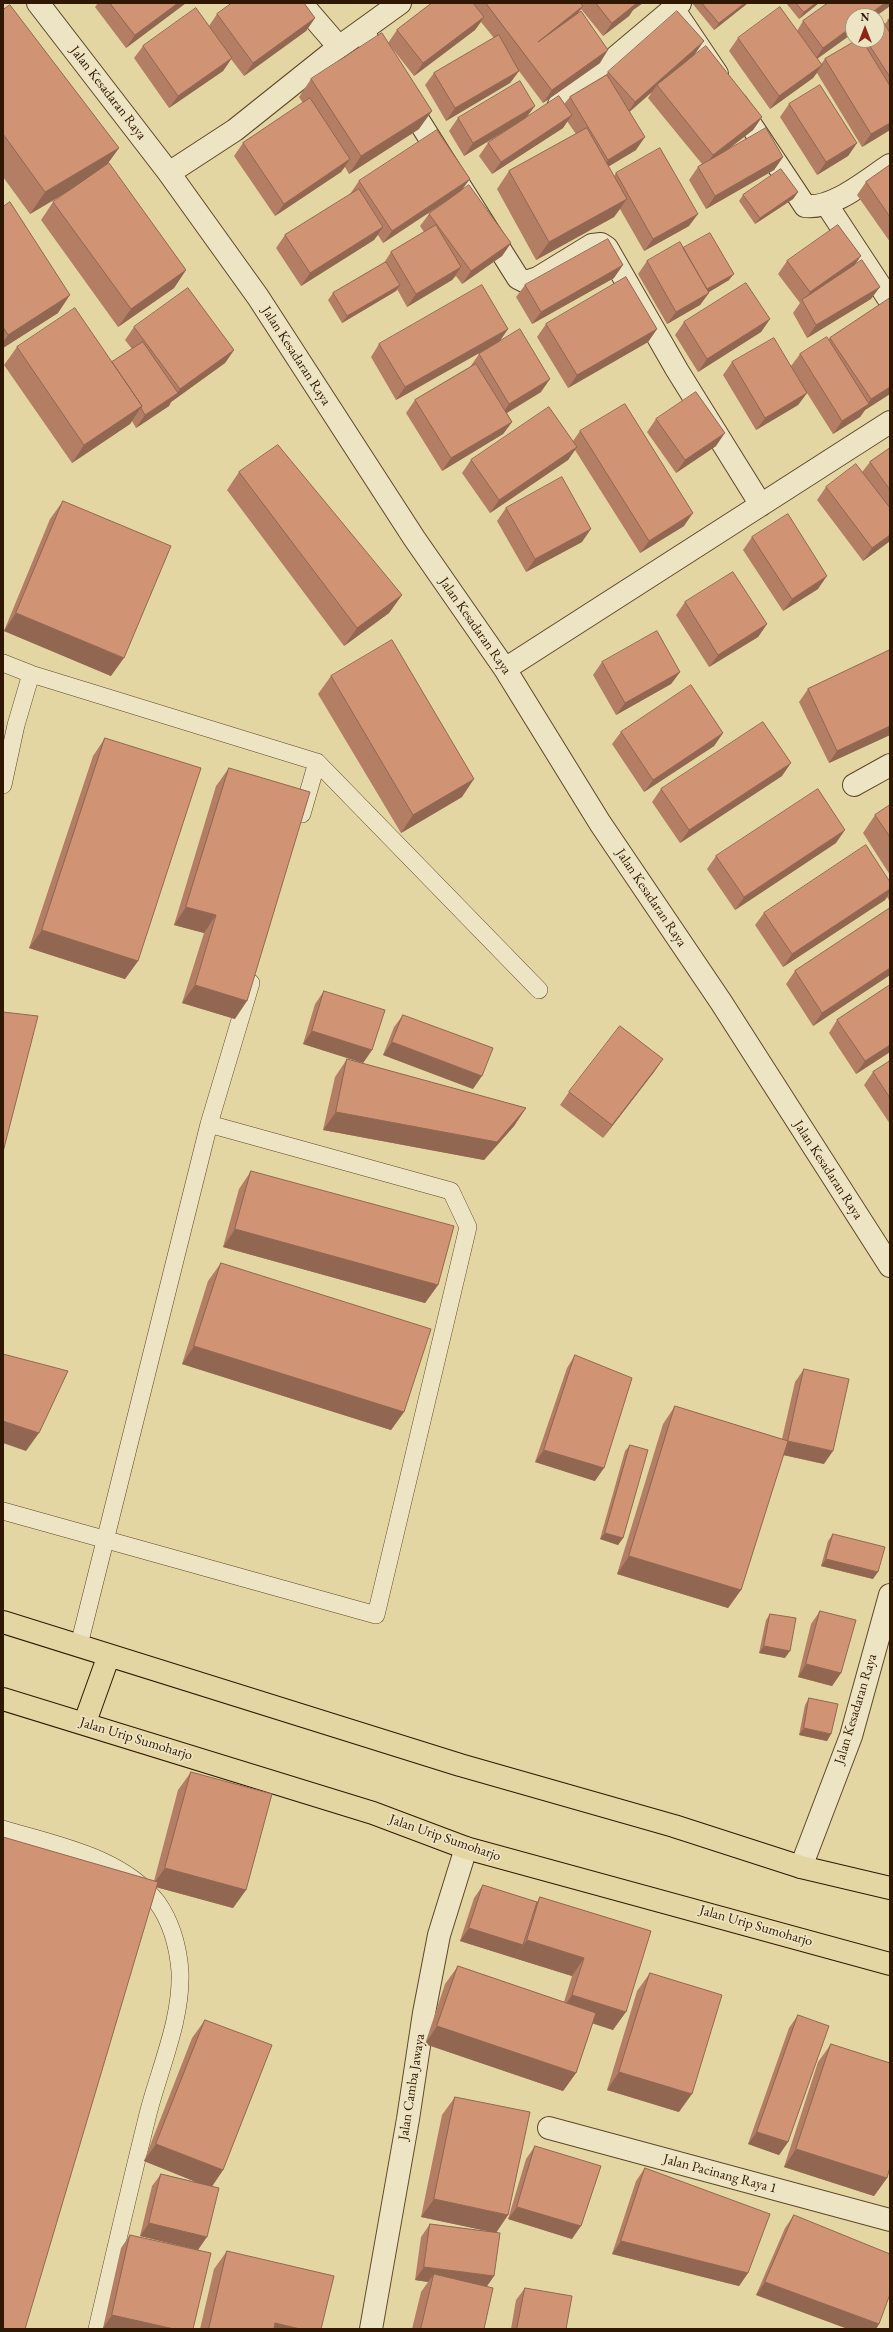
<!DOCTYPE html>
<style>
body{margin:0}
#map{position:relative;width:893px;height:2332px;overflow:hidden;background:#e4d6a3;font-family:"EB Garamond",serif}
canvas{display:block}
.frame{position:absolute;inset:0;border:4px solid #2f1700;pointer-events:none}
.north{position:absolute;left:845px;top:8px;width:40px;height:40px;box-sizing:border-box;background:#ede4c3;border:1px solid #a19275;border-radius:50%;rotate:0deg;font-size:11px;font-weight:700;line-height:16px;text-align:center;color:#2f1700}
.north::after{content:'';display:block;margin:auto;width:14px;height:18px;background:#8f2418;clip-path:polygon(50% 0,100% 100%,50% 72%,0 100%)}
</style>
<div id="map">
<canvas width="893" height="2332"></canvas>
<div class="frame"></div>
<div class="north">N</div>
</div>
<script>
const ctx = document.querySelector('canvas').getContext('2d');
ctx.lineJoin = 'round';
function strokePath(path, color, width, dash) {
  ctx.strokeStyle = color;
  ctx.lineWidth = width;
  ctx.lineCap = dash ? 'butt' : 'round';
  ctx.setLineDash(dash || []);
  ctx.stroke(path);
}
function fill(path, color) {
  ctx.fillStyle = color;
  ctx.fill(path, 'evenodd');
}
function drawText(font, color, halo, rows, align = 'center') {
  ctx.font = font + ' "EB Garamond",serif';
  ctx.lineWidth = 3.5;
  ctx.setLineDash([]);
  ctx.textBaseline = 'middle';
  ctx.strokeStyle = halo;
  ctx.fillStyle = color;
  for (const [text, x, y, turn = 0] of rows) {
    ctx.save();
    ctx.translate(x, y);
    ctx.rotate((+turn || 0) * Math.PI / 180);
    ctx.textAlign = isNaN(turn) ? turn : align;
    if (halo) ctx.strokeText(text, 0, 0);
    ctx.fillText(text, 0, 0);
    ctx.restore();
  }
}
const lane = new Path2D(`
 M3,663L31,674L16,725L3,785
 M31,674L317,762L539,990
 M302,814L317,762
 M3,1511L376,1615L468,1227L451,1191L209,1124
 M79,1645L209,1124L251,983
 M3,1829C55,1845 121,1856 157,1902C172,1923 178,1946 180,1971C182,2018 161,2065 149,2110C131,2182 114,2256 97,2329`);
const street = new Path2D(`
 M38,3L169,173L258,297L414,538L505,669L600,823L721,1002L890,1266
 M301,3L339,47
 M674,10L717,74
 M362,31L385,67
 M405,99L518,278L526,282L538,278L592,245L601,244L607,248L677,370L761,505
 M737,104L805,206C832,210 867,180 890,165
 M559,105L680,3
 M169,173L235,130L339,47L400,3
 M827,205L890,301
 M505,669L890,422
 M854,785L890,765
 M801,1867L851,1736L890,1595
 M549,2128L890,2220
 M371,2329L408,2119L424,2013L439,1935L466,1848`);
const highway = new Path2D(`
 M3,1622L460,1765L674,1826L801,1867L890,1888
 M3,1699L373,1813L466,1848L890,1964
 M85,1722L109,1655`);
const wall = new Path2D(`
 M98,3H186L126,48L95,7Z
 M432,3H643L633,10L629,16L603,36L581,9L577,14L600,63L543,103L519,71L510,83L446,121L425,85L434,73L494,38L481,22L475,30L414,76L388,43L397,30Z
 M692,3H748L714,30Z
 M786,3H819L799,19Z
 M890,6L876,16H853V33L817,59L821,64L825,59L857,40H877L884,25L888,20L890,19V130L862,147L817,73L813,78L770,109L729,51L738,38L797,31L803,21Z
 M3,10L119,148L108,163L186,270L174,288L118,327L41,220L53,202L73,189L30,214L3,177Z
 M217,14L315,18L306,31L244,76L231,59L223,71L169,108L134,58L143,46L209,26Z
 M695,54L688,60L762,117L753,130L727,150L783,157L774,170L706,209L689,180L698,167L702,164L648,98L652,92L629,112L636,150L608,167L614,176L616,173L689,226L644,251L620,209L614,217L536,260L497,189L509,171L576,134L567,121L563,128L492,174L479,156L488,143L520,122L464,156L449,131L458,118H527L564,104L570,97L606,75L608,72Z
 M311,79L419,129L349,174L345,167L341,172L275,216L234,156L243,143L303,103L299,97Z
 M789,104L857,143L848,156L817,175L780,117Z
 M890,165V242L857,195L866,182Z
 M359,181L461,191L511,243L502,256L462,284L456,276L452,280L407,307L397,289L396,291L342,323L328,300L333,293L384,263L391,252L424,232L420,226L429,214L450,199L383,243L378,235L374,240L301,286L276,248L285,235L350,195V194Z
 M798,192L793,199L755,224L739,201L743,195Z
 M3,207L58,313L3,348Z
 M683,248L729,280L709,292L700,305L667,324L638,274L647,261Z
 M787,261L855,264L871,299L807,338L793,313L800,303L778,274Z
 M614,278L532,324L516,297L525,285Z
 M890,298V394L865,410L860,417L833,434L807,393L798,405L756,430L723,375L732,362L791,366L800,354L828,340L830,338Z
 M770,319L761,332L698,372L675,335L684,322Z
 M546,324L657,329L648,342L568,388L537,337Z
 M134,327L234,350L225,363L171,402L169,406L136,428L132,421L130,424L72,463L4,365L17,347L112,362L132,349L125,340Z
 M508,329L499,342L541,392L507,413L512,422L503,434L442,471L406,413L415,400L470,367L479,354L498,342L396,400L371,357L379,344Z
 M656,419L716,446L676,473L647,432Z
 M580,431L684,526L640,553L575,450L568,460L490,513L462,473L471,460L573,441Z
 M890,448V541L863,561L817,500L826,487L862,472L870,462Z
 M239,472L402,595L389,613L344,646L227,490Z
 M63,501L111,676L4,631L50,519Z
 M506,508L582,542L526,572L497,521Z
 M752,537L818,589L783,611L743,550Z
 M685,602L767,624L758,637L709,667L676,615Z
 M890,650V735L829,763L799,702L808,689Z
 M602,662L680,672L671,684L616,715L593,675Z
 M331,676L462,797L401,833L318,694Z
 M621,732L723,733L714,746L644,792L612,744Z
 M105,738L138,961L125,979L29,948L93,756Z
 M229,768L235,1019L182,1003L204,933L174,925L216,786Z
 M782,776L680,843L652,802L661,789Z
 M890,805V875L863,833L875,815Z
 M836,843L735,910L707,869L716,856Z
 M890,882V902L887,897L885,900L783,967L755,925L764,913Z
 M890,908V975L813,1026L786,984L795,971Z
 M890,985V1052L856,1074L829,1033L837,1020Z
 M324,991L372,1050L363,1063L303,1044L315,1004Z
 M403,1015L473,1089L383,1055L394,1027Z
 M347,1059L526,1108L514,1126L484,1160L323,1130L335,1077Z
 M663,1059L654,1072L603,1138L560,1105L569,1092Z
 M890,1061V1124L864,1085L873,1072Z
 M251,1171L438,1285L425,1303L223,1247L239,1189Z
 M221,1263L404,1412L391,1430L182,1364L208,1281Z
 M575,1355L595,1481L535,1462L567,1368Z
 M804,1369L824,1464L783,1455L741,1590L728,1608L617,1574L663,1424L675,1406L782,1439L795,1382Z
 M630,1445L623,1538L618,1545L600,1539L625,1451Z
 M833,1534L873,1579L821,1566L828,1541Z
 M820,1611L841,1673L832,1686L798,1677L811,1624Z
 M770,1614L785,1658L759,1653L766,1620Z
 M809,1698L831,1734L827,1741L799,1735L805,1705Z
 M191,1772L246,1890L233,1908L156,1887L154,1881L178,1790Z
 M483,1885L537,1902L540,1897L651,1931L613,2030L593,2023L576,2073L563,2091L425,2044L445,1984L458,1966L564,2002L572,1976L460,1941L474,1898Z
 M650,1973L679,2112L607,2090L637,1991Z
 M798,2015L788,2142L779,2155L748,2144L789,2028Z
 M205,2020L223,2170L212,2186L198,2250L140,2236L152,2186L161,2174L196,2182L144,2161L192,2038Z
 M831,2044L887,2178L874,2196L784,2167L818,2062Z
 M455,2097L508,2215L496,2232L494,2276L487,2286L484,2329H412L421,2292L428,2282L415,2280L421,2237L430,2224L493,2232L421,2217L442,2115Z
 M535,2146L572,2239L508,2219L526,2159Z
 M645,2168L748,2273L739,2286L612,2254L636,2181Z
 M794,2215L879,2324L876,2329H848L756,2295L785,2228Z
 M130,2235L193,2329H108L103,2328L121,2248Z
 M227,2251L321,2329H200L214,2269Z
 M525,2288L566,2329H511L516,2300Z`);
const shadedWall = new Path2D(`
 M178,3H186L126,48L135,35Z
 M636,3H643L633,10L629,16L603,36L612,23Z
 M745,3H748L714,30L719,23Z
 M816,3H819L799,19L804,12Z
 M885,3H890V6L876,16H867Z
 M583,6L574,19L538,42Z
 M484,17L475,30L414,76L423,63Z
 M315,18L306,31L244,76L253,63Z
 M853,26V33L814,61L823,48Z
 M704,41L695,54L658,87L657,85L652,92L626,115L635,102Z
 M608,50L600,63L543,103L552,90Z
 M232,58L223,71L169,108L178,96Z
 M822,65L813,78L770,109L779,96Z
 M519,71L510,83L446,121L455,108Z
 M535,106L526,118L464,156L473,143Z
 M432,111L419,129L349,174L361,156Z
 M572,115L563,128L492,174L501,162Z
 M762,117L753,130L704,168L713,155Z
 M890,123V130L862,147L871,134Z
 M645,137L636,150L599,172L608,160Z
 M857,143L848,156L817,175L826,162Z
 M119,148L103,170L30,214L45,192Z
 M783,157L774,170L706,209L715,196Z
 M350,159L341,172L275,216L284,204Z
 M470,179L461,191L383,243L392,231Z
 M798,192L793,199L755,224L760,218Z
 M627,199L614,217L536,260L549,242Z
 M698,214L689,226L644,251L653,239Z
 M383,227L374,240L301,286L310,273Z
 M511,243L502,256L462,284L471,271Z
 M861,256L852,269L803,302L810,292Z
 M623,265L614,278L532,324L541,312Z
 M461,267L452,280L407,307L416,294Z
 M186,270L174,288L118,327L131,309Z
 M734,274L729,280L699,298L703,291Z
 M400,285L396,291L342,323L347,316Z
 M880,287L871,299L807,338L816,325Z
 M709,293L700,305L667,324L676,312Z
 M70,295L58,313L3,348V342L8,335Z
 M770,319L761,332L698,372L707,359Z
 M508,329L499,342L396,400L405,387Z
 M657,329L648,342L568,388L577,375Z
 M234,350L225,363L171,402L169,406L136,428L145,415L177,393L180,389Z
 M550,379L541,392L500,417L509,404Z
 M890,387V394L865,410L860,417L833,434L842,421L866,406L871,399Z
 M807,393L798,405L756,430L765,418Z
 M142,406L130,424L72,463L84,445Z
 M512,422L503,434L442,471L451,458Z
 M725,433L716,446L676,473L685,460Z
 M577,447L568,460L490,513L499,500Z
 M693,513L684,526L640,553L649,541Z
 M591,529L582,542L526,572L535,559Z
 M890,535V541L863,561L872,548Z
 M827,576L818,589L783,611L792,599Z
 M402,595L389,613L344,646L357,628Z
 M16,613L124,658L111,676L4,631Z
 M767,624L758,637L709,667L718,655Z
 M680,672L671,684L616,715L625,703Z
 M890,726V735L829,763L837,751Z
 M723,733L714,746L644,792L653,780Z
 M791,763L782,776L680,843L689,830Z
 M474,779L462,797L401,833L413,815Z
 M845,830L836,843L735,910L744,897Z
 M890,889V892L885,900L783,967L792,954Z
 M186,907L216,915L204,933L174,925Z
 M42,930L138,961L125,979L29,948Z
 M890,968V975L813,1026L822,1013Z
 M195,985L247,1001L235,1019L182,1003Z
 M312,1031L372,1050L363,1063L303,1044Z
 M392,1042L482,1076L473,1089L383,1055Z
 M890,1045V1052L856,1074L865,1061Z
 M663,1059L654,1072L603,1138L612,1125Z
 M526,1108L514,1126L484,1160L323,1130L336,1112Z
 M235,1229L438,1285L425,1303L223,1247Z
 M194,1346L404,1412L391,1430L182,1364Z
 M3,1421L39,1433L26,1451L3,1443Z
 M788,1441L833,1451L824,1464L779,1454Z
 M544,1450L604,1468L595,1481L535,1462Z
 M605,1533L623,1538L618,1545L600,1539Z
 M629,1556L741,1590L728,1608L617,1574Z
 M826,1559L878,1572L873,1579L821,1566Z
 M764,1646L790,1651L785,1658L759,1653Z
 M806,1664L841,1673L832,1686L798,1677Z
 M804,1728L831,1734L827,1741L799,1735Z
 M165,1868L246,1890L233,1908L152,1886Z
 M469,1928L523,1945L514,1958L460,1941Z
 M527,1940L584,1958L572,1976L514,1958Z
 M572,1995L626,2012L613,2030L560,2013Z
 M437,2026L576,2073L563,2091L425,2044Z
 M619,2072L692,2094L679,2112L607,2090Z
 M757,2132L788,2142L779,2155L748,2144Z
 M156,2144L223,2170L211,2188L144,2161Z
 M796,2149L887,2178L874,2196L784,2167Z
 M434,2199L508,2215L496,2233L421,2217Z
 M517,2207L581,2226L572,2239L508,2219Z
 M149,2223L207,2237L198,2250L140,2236Z
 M621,2241L748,2273L739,2286L612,2254Z
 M424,2267L494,2276L485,2289L434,2274L428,2282L415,2280Z
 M765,2282L879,2324L876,2329H848L756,2295Z
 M112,2315L174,2329H108L103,2328Z
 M275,2323L300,2329H271Z`);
const building = new Path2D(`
 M110,3H178L135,35Z
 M232,3H304L315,18L253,63L217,14Z
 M432,3H473L484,17L423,63L397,30Z
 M486,3H580L583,6L538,42L581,11L608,50L552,90Z
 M596,3H637L612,23Z
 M702,3H745L719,23Z
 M796,3H816L804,12Z
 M828,3H885L867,16H853V26L823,48L803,21Z
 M10,5L119,148L45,192L3,134V10Z
 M780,7L822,65L779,96L738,38Z
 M196,8L232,58L178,96L143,46Z
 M677,11L704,41L635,102L608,72Z
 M890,19V24L888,20Z
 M884,23L890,33V77L866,40H877V28Z
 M382,33L432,111L361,156L311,79Z
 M499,35L519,71L455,108L434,73Z
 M857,40H862L890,86V123L871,134L825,59Z
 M706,46L762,117L713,155L657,85Z
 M607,75L645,137L608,160L570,97Z
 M520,81L535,106L473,143L458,118Z
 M820,85L857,143L826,162L789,104Z
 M559,96L572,115L501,162L488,143Z
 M310,98L350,159L284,204L243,143Z
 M587,128L627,199L549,242L509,171Z
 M766,128L783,157L715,196L698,167Z
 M437,130L470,179L392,231L359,181Z
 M660,148L698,214L653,239L616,173Z
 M109,163L186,270L131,309L53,202Z
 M890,165V217L866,182Z
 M781,169L798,192L760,218L743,195Z
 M469,185L511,243L471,271L429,214Z
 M359,189L383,227L310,273L285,235Z
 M10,202L70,295L8,335L3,327V207Z
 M436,225L461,267L416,294L391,252Z
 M838,225L861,256L810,292L787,261Z
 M710,233L734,274L707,289L683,248Z
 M608,239L623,265L541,312L525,285Z
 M680,242L709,293L676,312L647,261Z
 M862,260L880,287L816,325L802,300Z
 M386,262L400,285L347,316L333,293Z
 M626,277L657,329L577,375L546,324Z
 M746,283L770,319L707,359L684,322Z
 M482,285L508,329L405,387L379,344Z
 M188,288L234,350L180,389L134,327Z
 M890,298V387L871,399L830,338Z
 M75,308L142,406L84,445L17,347Z
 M520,329L550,379L509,404L479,354Z
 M827,337L869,404L842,421L800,354Z
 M774,338L807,393L765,418L732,362Z
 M143,342L178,393L145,415L141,408L142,406L112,362Z
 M476,364L512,422L451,458L415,400Z
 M696,392L725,433L685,460L656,419Z
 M625,404L693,513L649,541L580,431Z
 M549,407L577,447L499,500L471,460Z
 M278,445L402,595L357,628L239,472Z
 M890,448V490L870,462Z
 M856,464L890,508V535L872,548L826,487Z
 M562,477L591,529L535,559L506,508Z
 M63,501L171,546L124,658L16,613Z
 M788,514L827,576L792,599L752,537Z
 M733,572L767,624L718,655L685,602Z
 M657,631L680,672L625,703L602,662Z
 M392,640L474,779L413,815L331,676Z
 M890,650V726L837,751L808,689Z
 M691,685L723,733L653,780L621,732Z
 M763,722L791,763L689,830L661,789Z
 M105,738L201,768L138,961L42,930Z
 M229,768L310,792L247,1001L195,985L216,915L186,907Z
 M818,789L845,830L744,897L716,856Z
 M890,805V837L875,815Z
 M866,845L890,882V889L792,954L764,913Z
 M890,908V968L822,1013L795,971Z
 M890,985V1045L865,1061L837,1020Z
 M324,991L385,1010L372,1050L312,1031Z
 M3,1012L38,1016L3,1152Z
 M403,1015L493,1048L482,1076L392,1042Z
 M620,1026L663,1059L612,1125L569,1092Z
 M347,1059L526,1108L497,1142L336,1112Z
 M890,1061V1098L873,1072Z
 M251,1171L454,1226L438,1285L235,1229Z
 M221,1263L431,1329L404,1412L194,1346Z
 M3,1354L68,1371L39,1433L3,1421Z
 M575,1355L632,1378L604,1468L544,1450Z
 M804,1369L849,1379L833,1451L788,1441Z
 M675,1406L788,1441L741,1590L629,1556Z
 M630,1445L648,1450L623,1538L605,1533Z
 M833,1534L885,1547L878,1572L826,1559Z
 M820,1611L856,1620L841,1673L806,1664Z
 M770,1614L796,1618L790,1651L764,1646Z
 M809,1698L838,1704L831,1734L804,1728Z
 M191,1772L272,1794L246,1890L165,1868Z
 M3,1837L158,1882L25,2329H3Z
 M483,1885L537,1902L523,1945L469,1928Z
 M540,1897L651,1931L626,2012L572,1995L584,1958L527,1940Z
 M458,1966L596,2013L576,2073L437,2026Z
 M650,1973L722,1995L692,2094L619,2072Z
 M798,2015L829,2026L788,2142L757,2132Z
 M205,2020L272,2045L223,2170L156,2144Z
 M831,2044L890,2063V2167L887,2178L796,2149Z
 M455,2097L530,2112L508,2215L434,2199Z
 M535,2146L601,2166L581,2226L517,2207Z
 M645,2168L770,2214L748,2273L621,2241Z
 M161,2174L219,2188L207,2237L149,2223Z
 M794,2215L890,2254V2294L879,2324L765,2282Z
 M430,2224L500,2233L494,2276L424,2267Z
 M130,2235L211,2253L193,2329H174L112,2315Z
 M227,2251L334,2276L321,2329H300L275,2323L274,2329H209Z
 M434,2274L493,2288L484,2329H421Z
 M525,2288L572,2296L566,2329H517Z`);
const streetNames = [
 ["Jalan Kesadaran Raya",108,93,52],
 ["Jalan Kesadaran Raya",296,356,57],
 ["Jalan Kesadaran Raya",475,626,55],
 ["Jalan Kesadaran Raya",651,898,56],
 ["Jalan Kesadaran Raya",828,1170,57],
 ["Jalan Kesadaran Raya",856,1709,-73],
 ["Jalan Urip Sumoharjo",136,1739,17],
 ["Jalan Urip Sumoharjo",445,1838,19],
 ["Jalan Urip Sumoharjo",756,1926,16],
 ["Jalan Camba Jawaya",412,2087,-81],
 ["Jalan Pacinang Raya 1",720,2174,15]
];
strokePath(lane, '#5c4729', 18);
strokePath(street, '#5c4729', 24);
strokePath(highway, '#2f1700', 24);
strokePath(lane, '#ede4c3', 17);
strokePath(street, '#ede4c3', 22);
strokePath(highway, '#e4d6a3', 22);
fill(wall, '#b37e64');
fill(shadedWall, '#926751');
fill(building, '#d09374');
strokePath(building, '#926751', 1);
drawText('14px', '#2f1700', '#ede4c3', streetNames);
</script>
